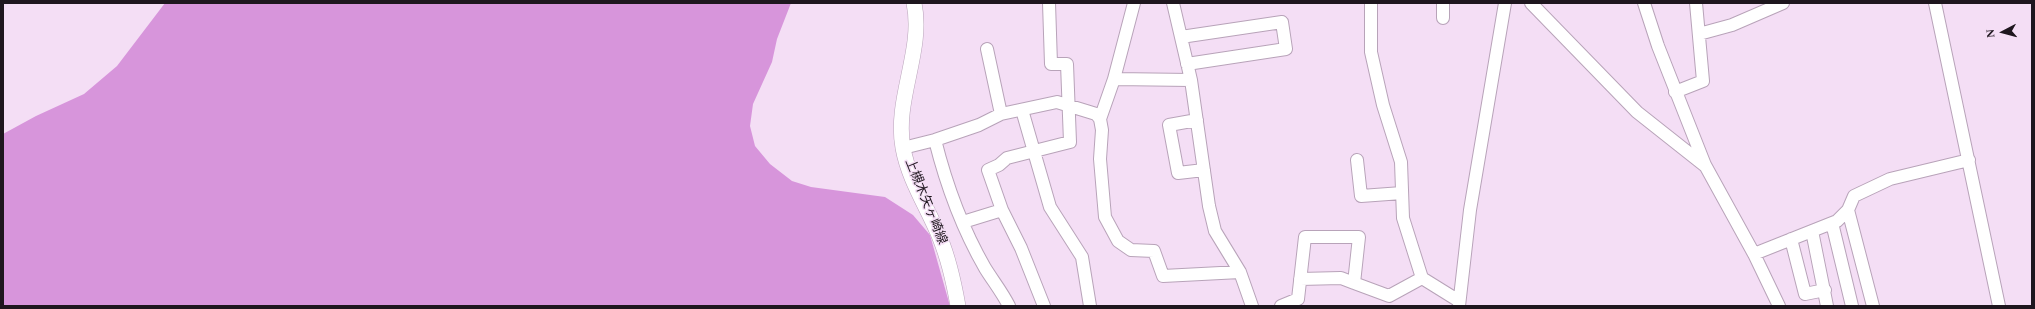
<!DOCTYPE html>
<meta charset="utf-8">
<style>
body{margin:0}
#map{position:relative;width:2035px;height:309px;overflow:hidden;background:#f4def5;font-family:Spectral,serif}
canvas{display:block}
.frame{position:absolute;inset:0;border:4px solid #1e161e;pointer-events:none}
.north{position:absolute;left:1983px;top:12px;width:40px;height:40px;-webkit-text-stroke:3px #f4def5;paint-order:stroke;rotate:264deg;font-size:11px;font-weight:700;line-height:16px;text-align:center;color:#1e161e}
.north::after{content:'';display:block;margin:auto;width:14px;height:18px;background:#1e161e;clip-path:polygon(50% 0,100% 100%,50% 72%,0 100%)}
</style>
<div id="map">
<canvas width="2035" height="309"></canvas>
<div class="frame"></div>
<div class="north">N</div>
</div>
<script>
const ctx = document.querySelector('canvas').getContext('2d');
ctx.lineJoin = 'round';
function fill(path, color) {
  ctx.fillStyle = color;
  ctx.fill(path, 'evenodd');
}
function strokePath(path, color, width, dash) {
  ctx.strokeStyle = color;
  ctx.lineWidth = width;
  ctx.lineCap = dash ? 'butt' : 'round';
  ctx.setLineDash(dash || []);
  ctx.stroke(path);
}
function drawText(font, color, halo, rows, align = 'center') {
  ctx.font = font + ' Spectral,"Noto Sans JP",serif';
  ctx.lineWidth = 3;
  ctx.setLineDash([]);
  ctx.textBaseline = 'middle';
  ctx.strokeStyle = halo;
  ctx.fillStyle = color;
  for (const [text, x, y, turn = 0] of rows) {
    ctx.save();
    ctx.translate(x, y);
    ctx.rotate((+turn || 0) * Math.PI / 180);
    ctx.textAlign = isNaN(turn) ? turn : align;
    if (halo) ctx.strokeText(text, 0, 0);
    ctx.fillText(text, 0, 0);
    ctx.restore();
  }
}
const forest = new Path2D(`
 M165,3H791L777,39L772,62L753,104L750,126L755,146L770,164L792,181L811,187L885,197L913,215L930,235L950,306H3V134L36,116L84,94L117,66Z`);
const minor = new Path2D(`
 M1134,3L1114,79L1100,119L1102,130L1100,159L1105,217L1118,241L1131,250L1154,251L1163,276L1240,272
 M1173,3L1191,80L1209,206L1215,231L1240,272L1252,306
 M1371,3V52L1383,105L1401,162L1403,218L1422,278L1459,301
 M1443,3V18
 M1531,3L1637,112L1704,165
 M1644,3L1658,46L1705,165L1754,254L1779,306
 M1935,3L1999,306
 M1699,34L1732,25L1783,3
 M1181,37L1282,22L1286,49L1187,64
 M987,49L1001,114
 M1114,79L1191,80
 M1675,92L1703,81L1696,3
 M1022,110L1050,207L1082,257L1090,306
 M1197,120L1169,125L1178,173L1204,170
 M935,140C946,184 962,228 985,268C993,281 1002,292 1009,306
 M903,148L935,140L979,125L1001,114L1057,102L1096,114L1100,119
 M1357,160L1361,196L1402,193
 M1002,210L988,170L999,165L1007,158L1070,142L1067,64H1051L1049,3
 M1848,210L1873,306
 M963,222L1002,210L1021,248L1044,306
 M1832,223L1852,306
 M1812,231L1827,306
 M1791,239L1805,294L1825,290
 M1754,254L1837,221L1848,210L1854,196L1890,179L1969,160
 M1300,279L1341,278L1354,283
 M1281,306L1298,299L1305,237H1359L1354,283L1389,296L1422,278
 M1459,306L1470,210L1505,3`);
const major = new Path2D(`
 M914,3C924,51 894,99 903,148C909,181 928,208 940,238C949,260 954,283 958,306`);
const streetNames = [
 ["上槻木矢ヶ崎線",925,202,68]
];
fill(forest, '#d795db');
strokePath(minor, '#b8a3b9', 14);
strokePath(major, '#b8a3b9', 16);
strokePath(minor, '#fff', 12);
strokePath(major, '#fff', 15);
drawText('13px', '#1e161e', '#f4def5', streetNames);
</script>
